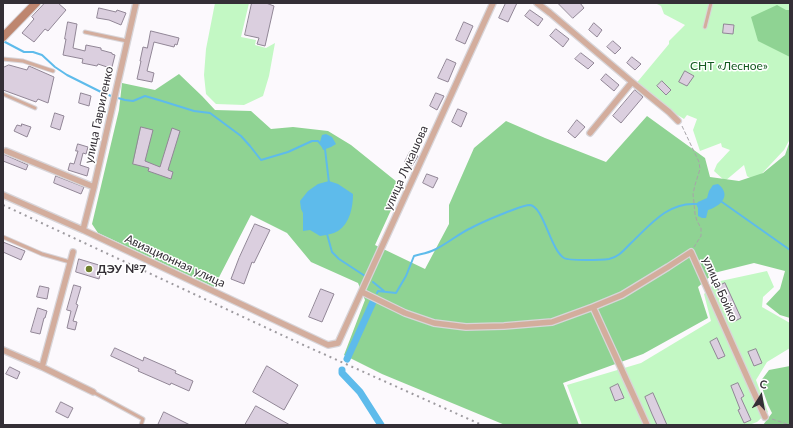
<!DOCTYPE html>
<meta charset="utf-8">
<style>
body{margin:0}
#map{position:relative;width:793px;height:428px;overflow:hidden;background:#fcf9fd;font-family:Lato,sans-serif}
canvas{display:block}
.frame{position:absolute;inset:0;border:4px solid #342f36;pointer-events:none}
.north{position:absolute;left:741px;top:376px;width:40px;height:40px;-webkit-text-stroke:3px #fff;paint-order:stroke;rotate:11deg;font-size:11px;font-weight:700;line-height:16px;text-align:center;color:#342f36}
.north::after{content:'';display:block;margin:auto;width:14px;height:18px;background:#342f36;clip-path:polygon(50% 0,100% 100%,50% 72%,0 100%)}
</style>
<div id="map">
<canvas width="793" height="428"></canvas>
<div class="frame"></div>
<div class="north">С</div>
</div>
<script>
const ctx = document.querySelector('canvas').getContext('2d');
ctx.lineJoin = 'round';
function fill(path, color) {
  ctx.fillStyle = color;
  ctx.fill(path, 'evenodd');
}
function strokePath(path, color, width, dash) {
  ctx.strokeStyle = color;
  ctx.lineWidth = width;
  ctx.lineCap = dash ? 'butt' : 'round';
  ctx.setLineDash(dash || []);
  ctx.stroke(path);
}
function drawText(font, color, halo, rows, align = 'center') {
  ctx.font = font + ' Lato,sans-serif';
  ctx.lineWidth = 3;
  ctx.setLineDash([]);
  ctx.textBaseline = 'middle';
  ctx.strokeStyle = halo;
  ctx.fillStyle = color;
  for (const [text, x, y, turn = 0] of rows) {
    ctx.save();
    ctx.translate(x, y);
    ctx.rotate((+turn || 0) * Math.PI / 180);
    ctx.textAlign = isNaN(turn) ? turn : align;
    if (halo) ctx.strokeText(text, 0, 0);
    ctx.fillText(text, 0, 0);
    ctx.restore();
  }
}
const green = new Path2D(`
 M215,3H249L241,37L256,40L255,45L266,48L275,43L269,76L263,96L244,105L216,104L206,94L204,75L206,49Z
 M655,3H790V139L784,150L755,181L747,176L744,165L725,181L714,171L717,164L730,150L722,147L721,143L700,151L693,130L697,119L687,115L684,119L648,97L634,86L669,44V41L685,25L664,14L661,6Z
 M767,271L774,287L763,297L762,307L790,323V348L767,362L756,380L768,412L757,422L749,425H582L567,385L641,363L711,321L704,294L716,282Z`);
const forest = new Path2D(`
 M777,5L786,10H790V57L758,41L751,17Z
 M179,74L202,96L215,110L251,111L271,129L293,127L328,131L351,145L402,186L375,245L425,269L449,224V205L474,148L506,121L545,138L606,162L647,116L705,158L710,177L739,181L763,173L785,155L790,141V318L780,315L766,304L780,289L785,271L754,263L714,273L698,287L708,318L643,354L563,383L579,425H505L382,374L344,355L365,300L358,283L311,262L287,233L251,215L214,287L98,233L92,224L119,110L122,83L155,90Z
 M790,366V425H763L772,413L768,405L760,382L769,370Z`);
const water = new Path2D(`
 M326,134L332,137L336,144L331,147L323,150L320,142L322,135Z
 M329,181L338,184L353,194C353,207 350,223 338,231C333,234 326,235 320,236L310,230L303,231V213L301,209L300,201L308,191L318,184Z
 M718,184C732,195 721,206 708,210L706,218H702L698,216V208L696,204L698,202L707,198L709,191L713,185Z`);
const stream = new Path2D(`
 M5,42L24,52H33L42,55L55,67L67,75L103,93L114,97
 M118,98L125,100L133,101L145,96L162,101L194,111L210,113L241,136L250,146L261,160L288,152L312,141H318L325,149L329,183
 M722,202L790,250
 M327,234L332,252L339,259L365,276
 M373,282L384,291
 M377,293L378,291L396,293L406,276L414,256C421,254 428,253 434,250C447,244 458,234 471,228C482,222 495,217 507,212C513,210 524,205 530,205C544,207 550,249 564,258C569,261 602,260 609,259C619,257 624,250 631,243C650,225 668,202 696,204`);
const canal = new Path2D(`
 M347,359L373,302
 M342,370V373L360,392L381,425`);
const building = new Path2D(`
 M45,3H58L66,10L48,31L45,29L34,42L22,33L34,19L32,17Z
 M252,3H266L274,6L265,46L257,44L259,38L245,35Z
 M506,3H517L508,22L499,18Z
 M558,3H580L584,8L573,18Z
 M99,8L116,12L117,10L126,13L121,25L109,20L97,18Z
 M530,10L543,19L538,26L525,16Z
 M68,22L77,24L73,48L85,51L86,45L101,48V50L112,53V54L115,55L112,67H111L110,68L98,64L97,66L82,63L83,59L63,55L66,39H65Z
 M464,22L473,26L465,44L456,40Z
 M594,23L602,30L597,37L589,30Z
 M724,24L734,25L733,34L723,33Z
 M556,29L569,39L563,47L550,36Z
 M151,31L179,38L177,45L175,44L174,47L154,42L147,71L154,73L152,82L137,79L141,61H140L143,47L147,48Z
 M613,41L621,48L615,54L607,47Z
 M581,53L594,63L588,69L575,59Z
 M632,57L641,64L635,70L627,63Z
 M447,59L456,63L448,82L438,78Z
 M9,65L27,70L29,66L54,77L48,103L38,99L36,102L3,90V68Z
 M685,71L694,76L687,86L679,82Z
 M606,74L619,85L614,91L601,80Z
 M662,81L671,90L666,95L657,86Z
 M635,90L643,97L621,123L613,116Z
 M81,93L91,96L89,106L79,103Z
 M436,93L444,96L437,110L430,106Z
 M458,109L467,113L461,127L452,122Z
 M55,113L64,116L60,130L51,127Z
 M577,120L585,127L575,138L568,132Z
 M22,124L31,127L27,137L14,131L17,125L21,126Z
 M141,127L153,130L145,161L160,167L172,128L180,131L168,170L173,172L171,179L148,171L149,168L133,164Z
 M78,144L88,147L86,154L83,153L80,165L89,168L87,176L68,170L70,163L74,164L78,151H76Z
 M410,152L418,156L412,166L405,162Z
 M3,154L28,165L26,170L3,161Z
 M427,174L438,178L433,188L423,183Z
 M56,176L84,187L81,194L54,183Z
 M255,224L270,230L254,263L252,262L244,284L231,279L239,258Z
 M3,242L25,251L21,260L3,252Z
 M79,259L102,266L99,279L76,272Z
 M725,283L741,318L733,322L717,287Z
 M74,285L81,287L76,304L78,305L73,321L77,322L75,330L67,328L71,311L67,310Z
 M40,286L49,288L47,299L37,297Z
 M321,289L334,294L322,322L309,317Z
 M38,308L47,311L45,318H44L40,334L31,332Z
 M717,338L725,356L718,359L710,342Z
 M115,348L143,361L144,357L176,371L175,373L193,381L189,391L171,383L170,385L138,371L139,369L111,356Z
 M756,349L762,363L754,366L748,352Z
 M267,366L298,385L284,410L253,392Z
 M10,367L20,372L17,379L6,374Z
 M738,383L744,396L741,398L751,420L744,423L738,410L740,409L731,386Z
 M618,384L624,398L615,401L610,388Z
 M653,393L667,425H657L652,414L645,397Z
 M61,402L73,408L68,418L56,412Z
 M256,406L290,425H245Z
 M164,412L190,425H158Z`);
const path = new Path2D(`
 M682,126L699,162L700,169L695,185L693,194L694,203L695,214L697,221L701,228V236L694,247
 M772,419L790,425`);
const lane = new Path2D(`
 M705,27L711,3
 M85,32L127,41
 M3,59L23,61L53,71
 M3,94L35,108
 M3,237L42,254L70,262
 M93,392L143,419L141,425`);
const street = new Path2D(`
 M537,3L550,13L632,82L669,112L678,121
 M590,133L632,82
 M6,151L94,187
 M3,195L83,230L328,345L338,343L493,3
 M83,230L94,187L136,3
 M362,292L405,313L434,323L466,327L504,326L552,322L593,307L622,295L668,267L691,252L765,417
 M593,307L647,425
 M3,350L42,367L93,392
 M42,367L73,252`);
const secondary = new Path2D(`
 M3,37L36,3`);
const rail = new Path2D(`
 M3,205L299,343L482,425`);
const markers = [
 [89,269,4,"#6f7f2d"]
];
const parkNames = [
 ["СНТ «Лесное»",729,66]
];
const streetNames = [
 ["улица Гавриленко",99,115,-78],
 ["улица Лукашова",406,168,-66],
 ["Авиационная улица",175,261,25],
 ["улица Бойко",720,289,66]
];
const poiNames = [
 ["ДЭУ №7",97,269]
];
fill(green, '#c3f8c4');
fill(forest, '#8fd393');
fill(water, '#5ebbeb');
strokePath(stream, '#5ebbeb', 2);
strokePath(canal, '#5ebbeb', 7);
fill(building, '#dbcfdf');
strokePath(building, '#918696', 1);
strokePath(lane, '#d8d5d9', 5);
strokePath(street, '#d8d5d9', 8);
strokePath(secondary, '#d8d5d9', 10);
strokePath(path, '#a7a4a9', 1, [4, 2]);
strokePath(lane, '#d3ad9d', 3);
strokePath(street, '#d3ad9d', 5.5);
strokePath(secondary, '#be866f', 8);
strokePath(rail, '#9e9ba0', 2, [2, 4]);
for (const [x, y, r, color] of markers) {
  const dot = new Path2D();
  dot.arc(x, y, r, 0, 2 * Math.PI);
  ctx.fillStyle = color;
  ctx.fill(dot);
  strokePath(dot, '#fff', 1.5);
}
drawText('12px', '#145a20', '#fff', parkNames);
drawText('12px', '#342f36', '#fff', streetNames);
drawText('bold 12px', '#342f36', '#fff', poiNames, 'left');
</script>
